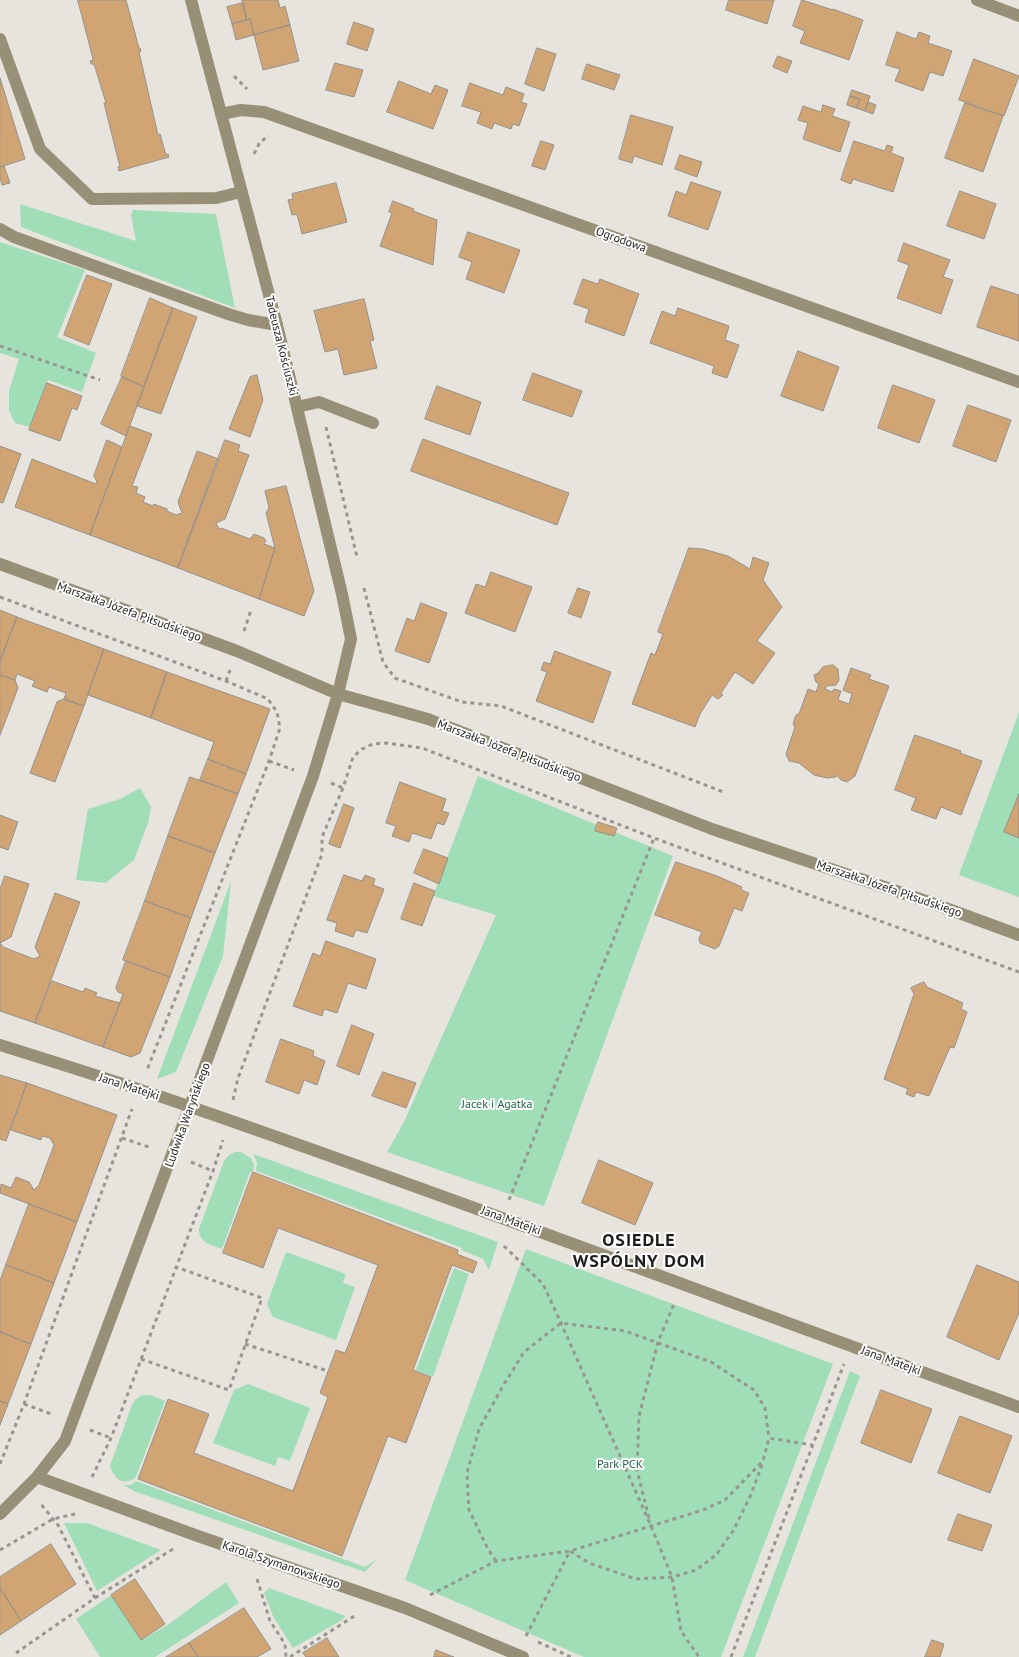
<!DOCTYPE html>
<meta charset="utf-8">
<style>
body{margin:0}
canvas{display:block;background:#e7e4de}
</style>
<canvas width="1019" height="1657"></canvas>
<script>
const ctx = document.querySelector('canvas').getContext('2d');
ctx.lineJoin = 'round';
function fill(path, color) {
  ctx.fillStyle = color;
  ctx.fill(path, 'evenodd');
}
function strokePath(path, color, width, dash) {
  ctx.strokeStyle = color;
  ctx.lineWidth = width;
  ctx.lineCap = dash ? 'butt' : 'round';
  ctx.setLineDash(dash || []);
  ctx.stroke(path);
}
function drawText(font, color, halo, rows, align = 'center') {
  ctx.font = font + ' "PT Sans",sans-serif';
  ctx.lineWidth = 4;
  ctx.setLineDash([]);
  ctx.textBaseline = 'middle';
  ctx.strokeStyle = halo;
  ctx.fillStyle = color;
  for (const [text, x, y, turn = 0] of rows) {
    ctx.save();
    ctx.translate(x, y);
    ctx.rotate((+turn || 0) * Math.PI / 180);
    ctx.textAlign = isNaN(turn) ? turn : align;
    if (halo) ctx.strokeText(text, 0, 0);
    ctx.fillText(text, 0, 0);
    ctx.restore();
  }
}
const green = new Path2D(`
 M20,204L136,241L131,215L133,210L216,214L235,308L21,227Z
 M0,242L85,270L57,337L96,353L82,392L48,380L30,427L15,423L9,411V391L19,359L0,353Z
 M1019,712V897L959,875Z
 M478,776L673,856L544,1206L387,1152L404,1122L496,915L433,896Z
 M140,788L151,807L148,823L134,860L106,883L76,880L88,809L120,799Z
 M231,881L223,956L176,1072L157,1079Z
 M235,1152H241L251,1158L254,1164L253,1172H250L222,1249C211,1245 199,1243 199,1229L224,1161L229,1155Z
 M253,1154L498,1242L489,1270L483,1259L461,1250L462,1248L256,1171L257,1163Z
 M526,1249L833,1364L721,1657H584L405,1580Z
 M286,1252L346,1274L343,1283L355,1287L336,1340L273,1317L267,1304Z
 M454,1268L469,1274L433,1377L416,1370Z
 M850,1371L860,1376L755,1657H743Z
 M248,1384L310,1408L290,1461L278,1457L275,1466L213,1443L234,1390Z
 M142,1395H150L165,1401L136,1477C123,1487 114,1479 110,1466L132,1405L135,1400Z
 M136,1481L365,1567L376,1560L365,1572L134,1491L123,1485H131Z
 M64,1523H87L161,1550L97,1591Z
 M226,1582L239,1603L155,1657H100L76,1619L113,1594L144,1639L169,1624Z
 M269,1588L346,1616L342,1620L293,1648L273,1616L264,1593Z`);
const building = new Path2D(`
 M78,0H126L139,48H140L141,51L139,52L158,135L160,134L166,155L168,154L169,157L119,171L118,167H120L104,103H106L94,64H91L90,61L93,60Z
 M242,0H278L280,8L285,6L290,25L254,35L250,19L247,20Z
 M729,0H774L767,24L726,10Z
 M802,0L833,10V9L863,20L849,60L800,43L805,31L793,26Z
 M243,3L247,20L232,24L227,7Z
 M250,19L254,35L236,40L232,24Z
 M354,22L374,29L367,51L347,44Z
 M290,25L299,61L263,70L254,35Z
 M897,32L916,39L919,32L930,36L928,43L952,51L943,76L930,72L923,91L895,81L900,69L886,65Z
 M537,48L556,54L544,91L525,84Z
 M778,56L792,61L787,73L773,67Z
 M974,59L1019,76L1004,116L959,100Z
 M335,63L363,70L354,97L326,90Z
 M587,64L620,75L614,90L582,79Z
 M0,78L25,159L0,167Z
 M399,81L431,94L435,85L448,90L433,129L387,112Z
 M470,83L503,95L506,87L524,94L521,102L527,104L519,126L513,124L511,129L494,123L492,129L477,123L481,112L462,106Z
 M852,90L870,96L865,111L856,108L860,99L850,96Z
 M850,96L860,99L856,108L847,105Z
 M868,102L876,105L873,114L865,111Z
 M965,103L1003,116L983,172L945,158Z
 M823,105L835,109L832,116L850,122L840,152L803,139L808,123L798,120L803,106L821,112Z
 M631,115L673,127L662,165L634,156L632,163L619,159Z
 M541,141L554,145L545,170L532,166Z
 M854,141L885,151L887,145L893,147L891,153L904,158L893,192L853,179L851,184L841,180Z
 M680,155L702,162L697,177L675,169Z
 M4,166L10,183L2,185L0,178V168Z
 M691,182L721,192L708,230L668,216L676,191L686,195Z
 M336,183L347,222L302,234L297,214L292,215L288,200L293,199L292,194Z
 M960,191L996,204L984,239L947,226Z
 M393,201L414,209L413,211L437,220L433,265L380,246L392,213L389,212Z
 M468,232L520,250L504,293L466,279L472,262L459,257Z
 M904,243L950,260L943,277L953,280L941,314L897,298L909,265L898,261Z
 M87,275L112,284L89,345L64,335Z
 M583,279L598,284L600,279L639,294L624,336L585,322L589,309L574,304Z
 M991,286L1019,295V341L977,327Z
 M150,298L173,308L144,387L121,376Z
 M364,299L374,340L370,341L377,368L344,375L338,349L325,352L314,311Z
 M173,308L197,317L161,414L137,406Z
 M678,308L729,326L725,340L739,345L727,378L712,373L714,366L650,343L662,311L675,316Z
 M798,351L839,367L823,411L781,396Z
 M533,373L582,391L572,417L523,400Z
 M257,375L263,400L250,437L229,429L250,377Z
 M122,377L144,387L126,436L101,424Z
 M47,383L82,396L77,410L72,408L60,441L29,430Z
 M893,385L935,400L919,443L878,428Z
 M437,386L481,402L470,435L425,419Z
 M968,405L1011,420L996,462L953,446Z
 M130,426L152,434L132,486L138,487L136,493L145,497L143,502L153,506L154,504L167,509V511L176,515L182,513L178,502L197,451L219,459L178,568L90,535Z
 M423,439L569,493L557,525L411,471Z
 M107,440L122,447L90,535L15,507L32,459L96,484L97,482L94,476Z
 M225,440L240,445L238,451L249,455L225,519L216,523L219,529L221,528L250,539L254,534L264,538L266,541L264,544L275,548L259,599L178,568Z
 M0,446L21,454L3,503L0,502Z
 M286,486L314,591L304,616L259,599L275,548L266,513L269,508L265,491Z
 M689,548L703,549L728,556L750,569L753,557L769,563L763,580L782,607L757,641L775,653L753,684L735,672L721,693L723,695L722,696L718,699L712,695L700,714L695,727L632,704L651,653L655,655L663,634L658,632Z
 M491,572L532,587L515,632L465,613L476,584L485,587Z
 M578,588L590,592L581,618L568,613Z
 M421,603L447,613L429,663L395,651L407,618L414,621Z
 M0,610L17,617L0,661Z
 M17,617L104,649L84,706L64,699L66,693L49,687L47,692L32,686L35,681L17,674L15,680L0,675V661Z
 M104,649L167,672L151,718L88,695Z
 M555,651L611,672L593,723L536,701L547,672L541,670L544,662L550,664Z
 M833,665L838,669L839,680L836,685L827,686L825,689L832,692L834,689L841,691L838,700L849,704L852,694L843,690L851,668L871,675L869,679L889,686L855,776L847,782L841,780L837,775L836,777L827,778L814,775L799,763L789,761L786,754L795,727L793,724L796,715L799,714L808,689L816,692L819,684L816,682L814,675L818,673L823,667Z
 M167,672L270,709L246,774L208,759L214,742L151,718Z
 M0,675L15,680L18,688L0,735Z
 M64,699L84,706L55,782L30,773L57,702Z
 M915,735L961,751L960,753L982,761L961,815L941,807L936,819L911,810L916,798L895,790Z
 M208,759L246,774L238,794L200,780Z
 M190,777L238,794L215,853L168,836Z
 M400,782L446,799L442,811L449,813L444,825L437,823L431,839L412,833L409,842L392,836L396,826L386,823Z
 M1019,794V838L1004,832Z
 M344,804L354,808L340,848L329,844Z
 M0,815L18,822L8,850L0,847Z
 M598,822L617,828L614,836L595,831Z
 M168,836L215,853L191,918L145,901Z
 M424,849L448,858L439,884L414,873Z
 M676,862L717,876L742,887L741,890L749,893L742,911L734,908L719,946L715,949L700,943L699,938L702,932L655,915Z
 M344,875L362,881L365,875L375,879L373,885L384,889L367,933L356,930L353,937L335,931L337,923L327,920Z
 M5,876L29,884L11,937L0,943L3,947L34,959L40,956L35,947L55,893L80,902L35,1023L0,1011V889Z
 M414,883L435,891L422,926L401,919Z
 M145,901L191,918L170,977L123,960Z
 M326,941L376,959L366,989L348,983L337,1013L324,1009L322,1016L293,1006L313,953L320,956Z
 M126,961L170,977L140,1053L131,1057L103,1047L123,994L118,992L116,988Z
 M52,981L83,992L85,988L97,993L95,996L120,1003L103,1047L35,1023Z
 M924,982L927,987L963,1003L961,1009L967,1012L954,1048L950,1047L929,1096L916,1092L914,1097L906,1094L908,1089L884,1079L914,994L911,988Z
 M352,1025L374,1034L359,1075L337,1066Z
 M281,1039L314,1051L313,1056L325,1061L317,1085L304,1080L299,1094L266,1082Z
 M383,1072L416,1083L406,1108L372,1096Z
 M0,1075L27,1083L6,1141L0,1139Z
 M27,1083L117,1115L77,1222L0,1193L1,1184L11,1188L16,1177L29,1182L34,1190L39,1185L54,1145L50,1138L42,1136L41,1140L11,1130Z
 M599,1160L653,1183L635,1225L582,1203Z
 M253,1172L458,1250L457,1254L477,1262L473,1273L452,1265L413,1370L431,1377L406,1443L388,1436L342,1556L138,1479L168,1399L209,1414L194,1453L293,1491L328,1397L320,1393L336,1350L345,1353L350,1341L378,1265L278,1228L263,1268L223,1253Z
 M29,1204L77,1222L54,1283L6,1265Z
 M6,1265L54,1283L31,1344L0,1332V1281Z
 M977,1265L1019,1282V1313L999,1360L947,1337Z
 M0,1332L31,1344L8,1404L0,1401Z
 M881,1390L932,1409L911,1463L861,1443Z
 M0,1401L8,1404L0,1425Z
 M960,1416L1012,1436L990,1493L938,1473Z
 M958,1514L992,1525L982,1551L948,1540Z
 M51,1544L76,1584L21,1621L0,1588V1577Z
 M135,1579L165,1624L141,1640L111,1595Z
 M0,1588L21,1621L0,1635Z
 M244,1608L271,1649L257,1657H198L189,1643Z
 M327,1638L339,1657H306L303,1653Z
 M932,1640L944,1644L940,1657H925Z
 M189,1643L198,1657H166Z
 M436,1650L454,1657H434Z`);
const path = new Path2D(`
 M234,76L247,89
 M254,154L260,142L269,136
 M0,346L100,380
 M326,427L357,557
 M364,588L383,662L395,678L462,702L501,706L726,793
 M0,597L226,681L268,699L277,712L280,728L269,761L147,1070
 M244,631L251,610
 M226,681L230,670
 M269,761L294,770
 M331,783L343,788
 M233,1100L238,1078L322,854V837L343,788L353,757L362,749L373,744L386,743L422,748L654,838L1019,972
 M122,1138L152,1148
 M191,1162L213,1171
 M509,1200L654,838
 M504,1246L543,1284L561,1323L651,1526L672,1577L681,1631L699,1657
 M245,1344L328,1371
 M141,1359L229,1390L262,1298L176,1267
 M24,1404L54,1415
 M90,1430L111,1438
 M0,1464L24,1404L132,1109
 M92,1477L111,1438L213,1171L223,1140
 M649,1518L637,1470L639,1416L658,1342L674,1304
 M0,1550L53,1519L75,1514
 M496,1561L488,1549L469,1510L467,1473L479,1429L503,1386L524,1352L561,1323L625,1331L711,1362L754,1390L765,1408L769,1438
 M257,1579L270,1621L285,1644L286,1657
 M430,1595L496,1561L570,1551L703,1510L725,1500L763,1461L769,1438L812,1445
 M95,1598L173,1549
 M526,1636L570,1551L589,1563L636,1579L672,1577L696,1570L716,1555L733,1531L750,1497L763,1462
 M538,1642L571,1657
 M16,1653L95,1598L58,1525L40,1503
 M290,1657L356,1615
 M731,1657L844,1364`);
const service = new Path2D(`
 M0,39L40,149L92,199L216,198L241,192
 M0,229L14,237L228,314L248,320L277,325
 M297,407L319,402L373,423`);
const minor = new Path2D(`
 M977,0L1019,16
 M221,114L241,110L264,112L1019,382
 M0,564L237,651L338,694L313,776L65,1441L37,1477L0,1514
 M0,1045C64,1065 128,1085 191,1107C469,1203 743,1308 1019,1407
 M37,1477L195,1535L405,1608L523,1657`);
const tertiary = new Path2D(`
 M191,0L277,325L342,594L351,639L338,694L428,719L712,829L929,902L1019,935`);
const streetNames = [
 ["Ogrodowa",621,240,20],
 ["Tadeusza Kościuszki",281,346,76],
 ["Marszałka Józefa Piłsudskiego",129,612,20],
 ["Marszałka Józefa Piłsudskiego",509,751,21],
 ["Marszałka Józefa Piłsudskiego",889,889,19],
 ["Jana Matejki",129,1087,18],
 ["Ludwika Waryńskiego",188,1115,-70],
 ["Jana Matejki",511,1221,20],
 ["Jana Matejki",891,1361,20],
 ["Karola Szymanowskiego",281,1565,19]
];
const parkNames = [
 ["Jacek i Agatka",497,1105],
 ["Park PCK",620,1465]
];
const districtNames = [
 ["OSIEDLE",639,1241],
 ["WSPÓLNY DOM",639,1262]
];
fill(green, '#a0deb7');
fill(building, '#d1a573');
strokePath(building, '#96918c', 1);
strokePath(path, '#989691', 3, [4, 4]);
strokePath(service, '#979076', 12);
strokePath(minor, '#979076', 12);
strokePath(tertiary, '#979076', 12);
drawText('12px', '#1e1d1a', '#fff', streetNames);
drawText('12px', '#206541', '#fff', parkNames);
ctx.letterSpacing = '1px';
drawText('bold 18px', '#1e1d1a', '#fff', districtNames);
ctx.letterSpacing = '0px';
</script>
